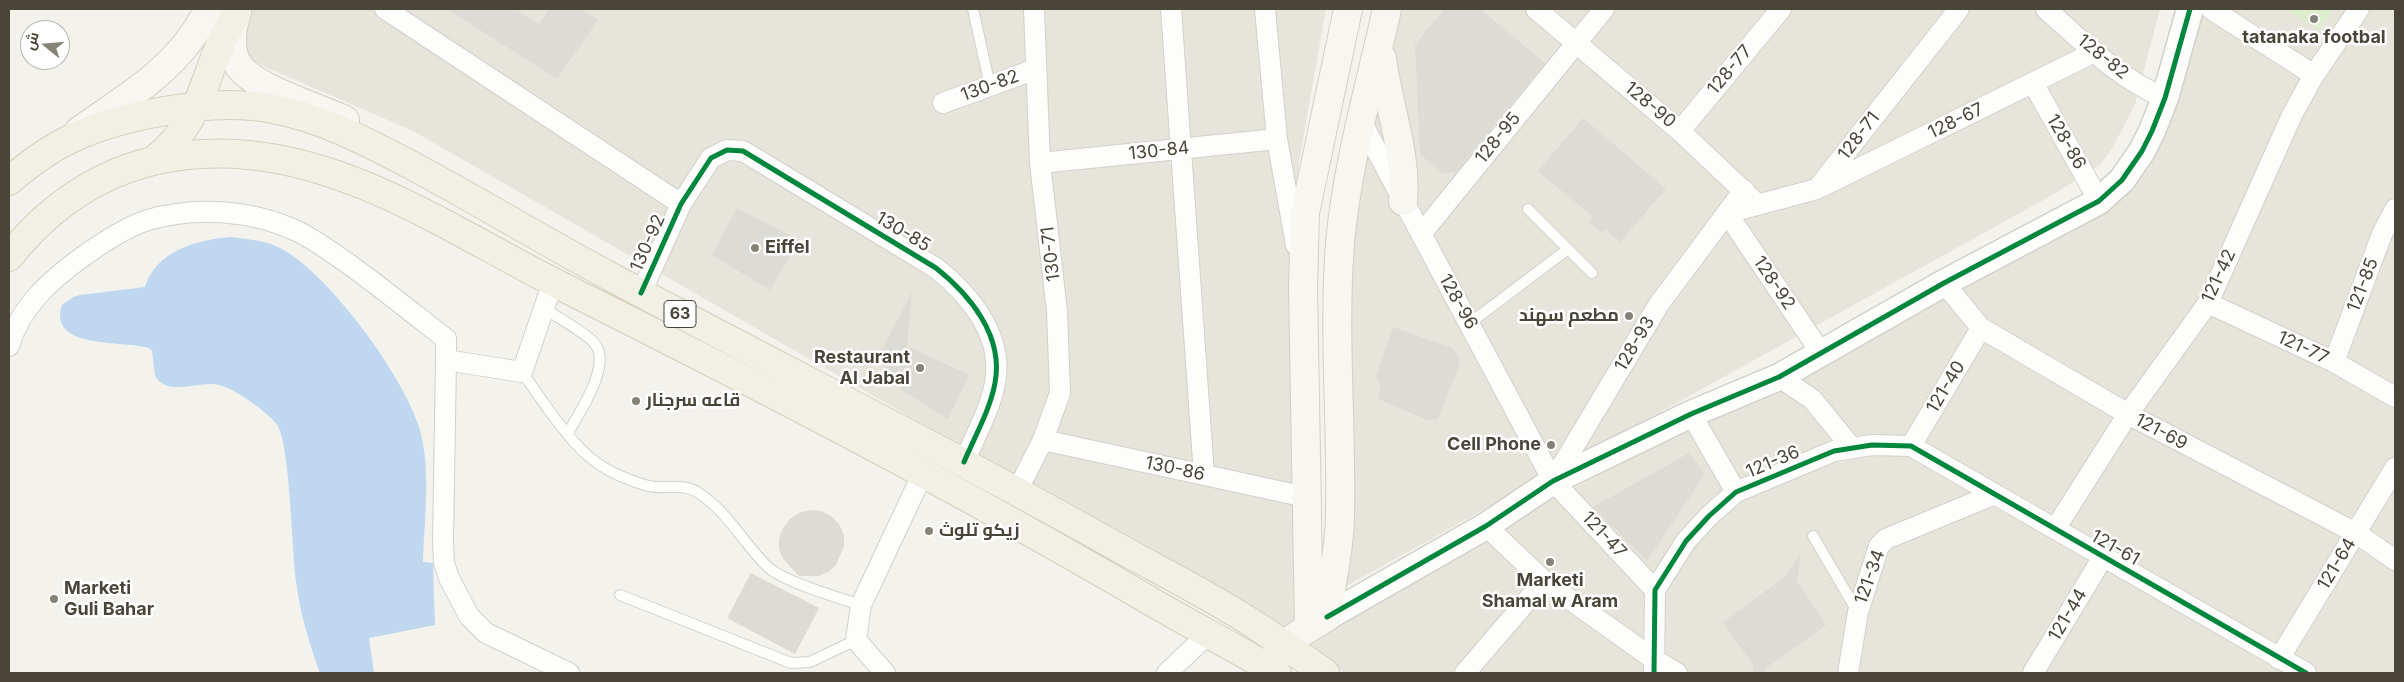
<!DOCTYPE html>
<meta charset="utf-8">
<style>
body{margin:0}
#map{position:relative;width:2404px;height:682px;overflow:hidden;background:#f3f2ed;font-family:Inter,Cairo,sans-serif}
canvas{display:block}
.frame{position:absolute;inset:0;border:10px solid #4a4539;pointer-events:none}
.north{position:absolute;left:20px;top:20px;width:50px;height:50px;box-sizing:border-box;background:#fff;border:1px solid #b7b5b0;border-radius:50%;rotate:287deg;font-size:14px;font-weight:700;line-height:20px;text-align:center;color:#4a4539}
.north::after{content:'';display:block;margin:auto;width:18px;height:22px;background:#858278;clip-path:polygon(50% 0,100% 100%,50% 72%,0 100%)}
</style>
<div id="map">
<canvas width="2404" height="682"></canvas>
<div class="frame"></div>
<div class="north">ش</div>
</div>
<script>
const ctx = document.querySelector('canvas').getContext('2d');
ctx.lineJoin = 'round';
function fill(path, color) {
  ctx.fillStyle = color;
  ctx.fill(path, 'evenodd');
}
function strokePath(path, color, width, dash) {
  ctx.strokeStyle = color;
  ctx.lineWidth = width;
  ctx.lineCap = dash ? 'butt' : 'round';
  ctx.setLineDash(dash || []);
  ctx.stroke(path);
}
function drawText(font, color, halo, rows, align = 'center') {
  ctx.font = font + ' Inter,Cairo,sans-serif';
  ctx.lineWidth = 5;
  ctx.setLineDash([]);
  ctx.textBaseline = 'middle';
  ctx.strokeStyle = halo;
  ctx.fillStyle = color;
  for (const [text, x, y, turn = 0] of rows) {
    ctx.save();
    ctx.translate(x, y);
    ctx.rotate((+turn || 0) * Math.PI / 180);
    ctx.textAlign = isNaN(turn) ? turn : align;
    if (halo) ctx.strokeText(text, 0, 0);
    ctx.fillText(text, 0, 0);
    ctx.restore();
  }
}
const residential = new Path2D(`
 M240,9H1326L1299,162V616L1284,632L413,131L254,62L245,50Z
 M1389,9H2160L2135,104L2113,147L2100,165L2054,194L1339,590L1349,396L1353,209Z
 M2199,9H2395V673H1344L1302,642L1499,527L2103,211L2126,195L2153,150Z`);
const green = new Path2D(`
 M2285,9H2333L2319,30Z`);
const water = new Path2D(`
 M230,237C246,239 263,240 278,247C326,269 409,382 421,434C431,475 424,520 423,562L433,563L435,625L369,638L374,673H320C309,643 300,613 296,581C292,554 290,438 276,423C264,410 236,389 219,385C198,380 169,398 155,376L152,351L149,348C123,340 47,350 62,305L73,297L80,295L145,287C156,251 196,240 230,237Z`);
const building = new Path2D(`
 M447,9H515L539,24L550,9H581L598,20L557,79Z
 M1444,9H1480L1545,63L1456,172L1442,173L1420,154L1415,45Z
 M1583,118L1666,189L1620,242L1605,229L1602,233L1589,222L1593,217L1538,171Z
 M737,208L799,240L770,290L712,255Z
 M912,292L907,346L969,375L948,419L900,389L903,379L876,361Z
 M1393,327L1452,348L1457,354L1460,362L1458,369L1438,419L1428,420L1378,399L1381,386L1376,376Z
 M1689,453L1705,474L1647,561L1593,507Z
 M810,510L821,511L831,516L839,524L844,535V546L836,565L828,572L819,576H799L783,559L779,549V539L783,528L790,519L799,513Z
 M1801,553L1797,581L1826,625L1766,668L1764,673H1753V665L1723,622L1785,577Z
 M751,573L819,608L795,654L727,618Z`);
const service = new Path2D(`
 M973,9L990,86
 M1528,209L1592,273
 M544,308C556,317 587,333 595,344C612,365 579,413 568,433
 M1470,323L1568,249
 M522,372C539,396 566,437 588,456C603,469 625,479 645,485C662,491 681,482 697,492C728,511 743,544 769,568C785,582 839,598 861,605
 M1813,536L1857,611
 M620,595L791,663L810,662L856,640`);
const minor = new Path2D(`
 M385,9L681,204
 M1171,9L1204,475
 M1265,9L1277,139L1296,245
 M1536,9L1680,131L1752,199
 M2046,9C2083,42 2119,79 2165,98
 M2211,9L2314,75
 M2033,83L2099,201
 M943,103L1036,69
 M1362,123L1553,481L1655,590
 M1680,131L1781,9
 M1040,163L1277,139
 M1823,186L2095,52
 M1727,213L1817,189L1959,9
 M1727,213L1821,353
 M1421,234L1604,9
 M553,282L522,372L446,360L443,543L444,563L449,578L469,616L486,633L569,673
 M1944,283L1981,328L2128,414L2356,533L2395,560
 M641,293L681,204L711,158L727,150L743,151L936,268C970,295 1004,336 995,383C990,410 975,436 964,462
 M2208,303L2334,362L2395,397
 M9,346C20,306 53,278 85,255C104,242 126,227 148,220C197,206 253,210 299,232C317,241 334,254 350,265C383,289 414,314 446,339V360
 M2334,362L2382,234L2395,209
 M1779,377L1812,399L1852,448
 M1691,414L1736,492
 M1043,440L1306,497
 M1911,446L1981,328
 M1553,481L1659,304L1744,190
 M1017,491L1043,440L1060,393L1057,311L1040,163L1034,9
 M1486,526L1544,581L1655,660L1677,673
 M2055,529L2128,414L2208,303L2292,115L2314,75L2359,9
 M2279,659L2395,468
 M885,673L856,640L861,605L923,473
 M1167,673L1207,635
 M1465,673L1544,581
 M1654,673L1655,590L1686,541L1709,516L1736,492L1834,451L1872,445L1911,446L2306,673
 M1848,673L1858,612L1879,546L1886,539L1995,494
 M2033,673L2103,557`);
const tertiary = new Path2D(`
 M1327,617L1486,526L1553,481L1691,414L1779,377L1944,283L2099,201L2122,180L2142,151L2152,131L2165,98L2190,9`);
const secondary = new Path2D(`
 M237,13C231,28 229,52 239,66C254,88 319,108 345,120
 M1382,58C1388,107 1407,151 1403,201
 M79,131C118,103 162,78 191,38C198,29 203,18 210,9
 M1309,627L1303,287L1305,213L1348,9
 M1268,668C1282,642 1303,631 1327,617C1331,582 1340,550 1340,515C1342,424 1333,334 1340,243C1347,164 1370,86 1387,9`);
const primary = new Path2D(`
 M154,160C208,118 202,67 236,15
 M9,181C24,168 40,156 57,146C112,115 212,97 273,109C322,118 367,142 411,165C478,201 544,241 611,277C775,365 941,448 1103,539C1154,568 1208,594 1258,627C1281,642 1303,658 1325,673
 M9,257C70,180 149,146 248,155C359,165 460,235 557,284C758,385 958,488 1152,602C1193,626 1236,648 1277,673`);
const cycleway = new Path2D(`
 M641,293L681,204L711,158L727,150L743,151L936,268C970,295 1004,336 995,383C990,410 975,436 964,462
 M1327,617L1486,526L1553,481L1691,414L1779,377L1944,283L2099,201L2122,180L2142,151L2152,131L2165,98L2190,9
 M1654,673L1655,590L1686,541L1709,516L1736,492L1834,451L1872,445L1911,446L2306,673`);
const markers = [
 [2314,19,5,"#858278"],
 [755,248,5,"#858278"],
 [1629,316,5,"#858278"],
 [920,368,5,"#858278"],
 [636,401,5,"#858278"],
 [1551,445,5,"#858278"],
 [929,531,5,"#858278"],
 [1550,562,5,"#858278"],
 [54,599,5,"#858278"]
];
const shields = [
 [680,314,32]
];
const shieldNames = [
 ["63",680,314]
];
const poiNames = [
 ["tatanaka footbal",2314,38,"center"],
 ["Eiffel",765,248],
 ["مطعم سهند",1619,316,"right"],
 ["Restaurant",910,358,"right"],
 ["Al Jabal",910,379,"right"],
 ["قاعه سرجنار",646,401],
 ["Cell Phone",1541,445,"right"],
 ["زيكو تلوث",939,531],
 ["Marketi",1550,581,"center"],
 ["Shamal w Aram",1550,602,"center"],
 ["Marketi",64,589],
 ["Guli Bahar",64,610]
];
const streetNames = [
 ["128-82",2103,57,39],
 ["128-77",1730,70,-50],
 ["130-82",990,86,-20],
 ["128-90",1650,105,40],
 ["128-67",1956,121,-26],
 ["128-71",1859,136,-52],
 ["128-95",1498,138,-51],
 ["128-86",2066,142,60],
 ["130-84",1159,151,-6],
 ["130-85",903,232,31],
 ["130-92",648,243,-66],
 ["130-71",1051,254,-97],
 ["121-42",2219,276,-65],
 ["128-92",1774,283,56],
 ["121-85",2363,285,-69],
 ["128-96",1458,302,61],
 ["128-93",1635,344,-59],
 ["121-77",2303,348,25],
 ["121-40",1946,387,-59],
 ["121-69",2161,432,28],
 ["121-36",1773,462,-23],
 ["130-86",1175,469,12],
 ["121-47",1604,535,47],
 ["121-61",2115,548,30],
 ["121-64",2337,564,-59],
 ["121-34",1870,577,-70],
 ["121-44",2068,615,-59]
];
fill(residential, '#e7e4db');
fill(green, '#deedce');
fill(water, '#bfd8f0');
fill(building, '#dddbd5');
strokePath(service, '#d1d0cb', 12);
strokePath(minor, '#d1d0cb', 22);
strokePath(tertiary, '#d1d0cb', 29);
strokePath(secondary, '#d2cfc4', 30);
strokePath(primary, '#d5cfbb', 30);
strokePath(service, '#fdfdfc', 10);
strokePath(minor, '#fdfdfc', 20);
strokePath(tertiary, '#fdfdfc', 26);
strokePath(secondary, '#f7f6f1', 28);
strokePath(primary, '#f2efe5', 28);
strokePath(cycleway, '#00873e', 5);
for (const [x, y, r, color] of markers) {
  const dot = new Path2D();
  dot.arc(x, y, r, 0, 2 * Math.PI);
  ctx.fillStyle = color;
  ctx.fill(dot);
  strokePath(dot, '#fff', 2);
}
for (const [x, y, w] of shields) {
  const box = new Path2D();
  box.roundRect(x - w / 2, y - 13.5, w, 27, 4);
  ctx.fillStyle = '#fff';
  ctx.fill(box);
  strokePath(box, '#4a4539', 1);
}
drawText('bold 16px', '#4a4539', null, shieldNames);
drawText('bold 18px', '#4a4539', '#fff', poiNames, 'left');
drawText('18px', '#4a4539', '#fff', streetNames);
</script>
